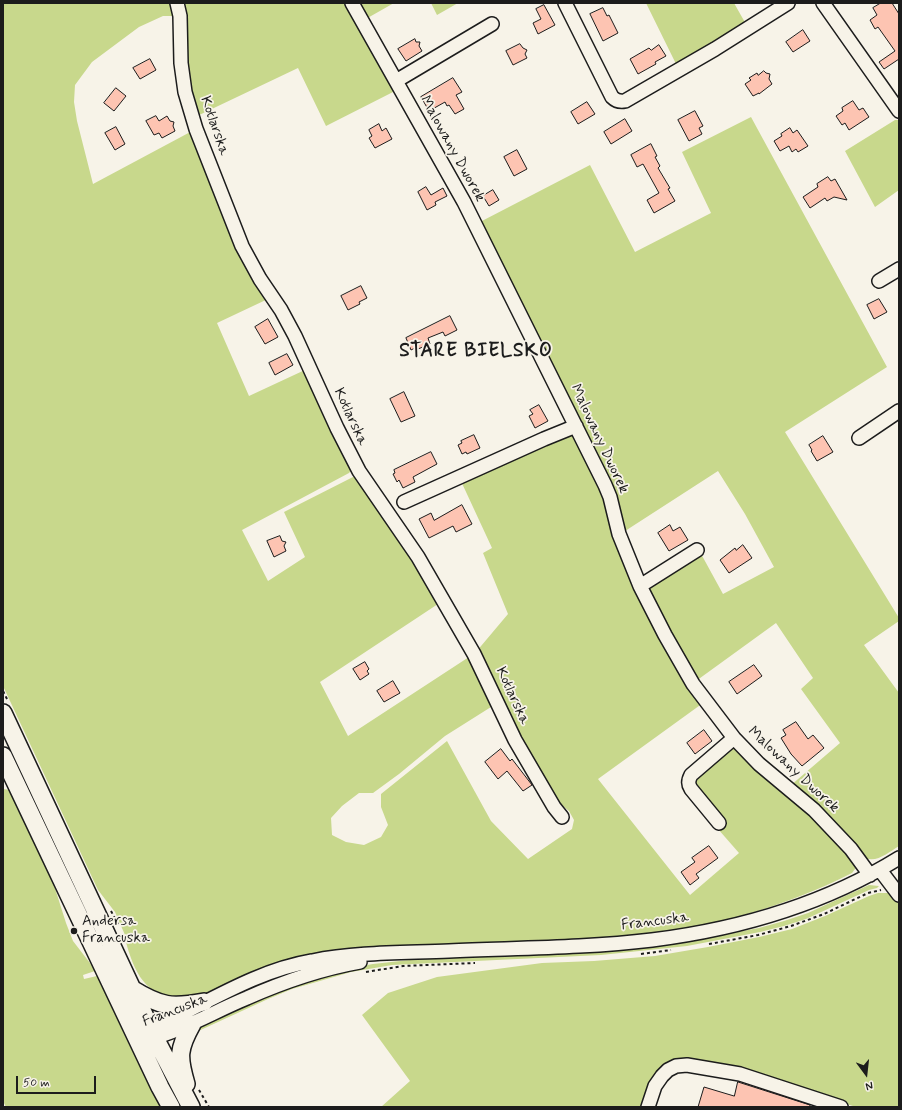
<!DOCTYPE html>
<style>
body{margin:0}
#map{position:relative;width:902px;height:1110px;overflow:hidden;background:#f7f3e8;font-family:Mynerve,sans-serif}
canvas{display:block}
.frame{position:absolute;inset:0;border:4px solid #1c1c1c;pointer-events:none}
.north{position:absolute;left:846px;top:1054px;width:40px;height:40px;-webkit-text-stroke:3px #f7f3e8;paint-order:stroke;rotate:165deg;font-size:11px;font-weight:700;line-height:16px;text-align:center;color:#1c1c1c}
.north::after{content:'';display:block;margin:auto;width:14px;height:18px;background:#1c1c1c;clip-path:polygon(50% 0,100% 100%,50% 72%,0 100%)}
.scale{position:absolute;left:16px;top:1076px;width:80px;height:18px;box-sizing:border-box;border:2px solid #1c1c1c;border-top:0;padding-left:5px;font-size:12px;line-height:14px;white-space:nowrap;color:#1c1c1c;-webkit-text-stroke:3px #f7f3e8;paint-order:stroke}
</style>
<div id="map">
<canvas width="902" height="1110"></canvas>
<div class="frame"></div>
<div class="north">N</div>
<div class="scale">50 m</div>
</div>
<script>
const ctx = document.querySelector('canvas').getContext('2d');
ctx.lineJoin = 'round';
function fill(path, color) {
  ctx.fillStyle = color;
  ctx.fill(path, 'evenodd');
}
function strokePath(path, color, width, dash) {
  ctx.strokeStyle = color;
  ctx.lineWidth = width;
  ctx.lineCap = dash ? 'butt' : 'round';
  ctx.setLineDash(dash || []);
  ctx.stroke(path);
}
function drawText(font, color, halo, rows, align = 'center') {
  ctx.font = font + ' Mynerve,sans-serif';
  ctx.lineWidth = 3.5;
  ctx.setLineDash([]);
  ctx.textBaseline = 'middle';
  ctx.strokeStyle = halo;
  ctx.fillStyle = color;
  for (const [text, x, y, turn = 0] of rows) {
    ctx.save();
    ctx.translate(x, y);
    ctx.rotate((+turn || 0) * Math.PI / 180);
    ctx.textAlign = isNaN(turn) ? turn : align;
    if (halo) ctx.strokeText(text, 0, 0);
    ctx.fillText(text, 0, 0);
    ctx.restore();
  }
}
const green = new Path2D(`
 M3,3H174L177,16H163L139,27L92,62L75,85L74,102L77,121L93,184L194,130L270,298L217,323L249,396L307,369L352,469L349,473L242,530L268,581L305,557L284,512L353,477H356L441,602L320,682L348,736L472,655L493,704L491,707L445,736L399,774L373,793H359L342,806L331,818L332,835L346,842L364,845L381,837L388,825L381,807V794L447,741L491,821L528,859L572,829L574,820L569,811L551,796L476,652L508,614L483,553L492,548L460,479L572,434L578,437L600,483L615,532L703,703L598,779L690,895L739,853L718,829L725,823L694,786V781L729,749L734,747L812,812L856,862L855,869L852,873C785,907 710,928 635,936C578,942 520,941 463,944C405,947 347,955 289,960C269,966 250,973 231,982C221,987 206,996 195,999C190,1000 182,998 177,998C141,995 132,965 124,935H125L115,912L98,890L3,686Z
 M180,3H348L397,90L326,126L298,68L195,117L187,92Z
 M355,3H394L364,20Z
 M431,3H458L437,15Z
 M646,3H734L747,26L678,68Z
 M751,117L887,367L785,432L899,618V621L864,645L899,693V846C889,852 877,863 865,858L790,786L840,743L801,689L813,678L776,623L696,681L648,592L649,587L700,552L723,594L774,567L745,514L718,471L622,533L480,222L590,165L635,252L711,213L682,152Z
 M895,120H899V190L875,207L845,151Z
 M3,789L11,790L54,879L53,882L66,923L73,941L93,967L95,971L83,975L84,979L97,976L138,1063H141L162,1107H6L3,1101Z
 M869,885L879,886L877,888L869,890L806,919L784,926L760,932L687,946L601,955L392,965L351,972L292,989L268,999L194,1033L197,1028L272,993L350,968L373,964L428,958L682,942L759,928L784,921L808,913Z
 M878,893H888L899,904V1107H856L739,1069L682,1062L643,1107H381L410,1081L362,1015L388,993L437,977L542,963L594,961L655,956L708,947L759,937L792,929L825,916L869,896Z`);
const building = new Path2D(`
 M881,3H892L899,14V59L884,69L879,62L895,51L878,27L875,29L870,20L877,15L873,8Z
 M544,5L555,25L538,34L533,23L541,19L536,9Z
 M603,8L607,16L609,15L618,33L603,41L590,14Z
 M803,30L810,41L793,52L786,42Z
 M415,39L416,42H420L419,46L422,51L406,61L398,49Z
 M520,44L523,48L527,50L525,54L527,58L513,65L506,51Z
 M659,45L666,56L655,62L656,64L638,74L630,59L649,48L651,50Z
 M150,59L156,70L140,79L133,68Z
 M764,71L766,73L770,74L769,79L772,84L759,94V93L753,96L745,84L751,80L749,78L757,73L758,75Z
 M453,78L462,92L456,95L464,109L455,114L449,105L447,106L445,102L429,111L421,97Z
 M116,88L126,96L114,111L104,103Z
 M853,101L859,110L863,108L869,117L849,130L845,123L842,125L836,116L843,111L842,108Z
 M587,102L595,114L578,124L571,112Z
 M695,111L703,126L699,128L702,134L689,141L678,120Z
 M156,116L159,121L167,116L170,121L174,122L173,126L175,131L162,138L159,133L154,135L146,121Z
 M625,119L632,131L611,144L604,132Z
 M379,124L382,131L386,128L392,139L375,148L369,138L372,136L369,130Z
 M116,127L125,144L115,150L105,133Z
 M790,128L793,133L797,130L808,146L798,152L796,149L792,152L789,146L780,151L774,141L782,136L781,134Z
 M651,144L657,156L655,157L660,166L658,168L670,188L668,189L675,201L654,213L647,200L659,193L643,164L637,167L631,155Z
 M517,150L527,169L514,176L504,157Z
 M828,177L831,181L835,179L847,200L834,197L827,201L825,198L810,208L803,197L818,187L817,184Z
 M426,187L431,195L443,188L447,196L435,202L436,205L427,210L418,192Z
 M493,190L499,200L489,206L483,196Z
 M361,286L367,298L359,302L360,304L348,310L341,296Z
 M879,299L887,312L874,319L867,305Z
 M450,316L457,330L445,336L443,332L428,338L430,344L418,349L417,347L411,350L406,338Z
 M268,319L278,337L265,344L255,327Z
 M287,354L293,365L275,375L269,363Z
 M404,392L415,416L401,422L390,399Z
 M539,405L548,421L535,428L529,416L533,414L530,410Z
 M474,435L480,448L467,454L466,452L462,454L458,445L462,443L461,441Z
 M823,436L833,452L817,461L811,451L812,450L809,445Z
 M431,452L437,464L413,477L415,482L403,488L399,480L397,482L393,474L395,473L394,470Z
 M462,505L472,524L456,532L453,526L429,538L419,519L431,513L434,520Z
 M670,525L673,531L680,527L688,540L669,551L658,533Z
 M280,536L282,541L286,542L284,546L286,551L274,557L267,541Z
 M743,545L752,558L729,573L720,560L735,548L736,550Z
 M365,662L369,669L367,671L369,674L360,680L353,669Z
 M754,665L762,676L737,694L729,682Z
 M393,681L400,693L384,702L377,691Z
 M796,722L808,739L813,735L824,748L802,766L791,754L781,738L786,735L783,730Z
 M704,730L712,741L695,754L687,743Z
 M501,749L510,761L512,759L532,785L523,791L507,771L498,779L485,762Z
 M709,846L718,858L696,874L699,878L690,885L681,872L695,862L692,858Z
 M738,1082L810,1105V1107H698L704,1087L734,1096Z`);
const path = new Path2D(`
 M3,691L8,701
 M111,911L119,926
 M709,944L758,935L791,926L824,914L868,893L881,890
 M641,954L671,950
 M366,972L403,966L475,963
 M199,1090L209,1107`);
const minor = new Path2D(`
 M177,3L180,16L181,63L185,92L196,129L242,246L260,279L281,310L295,336L337,428L359,471L418,557L474,654L515,740L554,807L562,817
 M352,3L464,202L605,485L610,497L619,534L640,586L665,635L693,684L734,738L759,764L814,810L851,849L870,875
 M565,3L612,97C616,101 620,102 625,101L715,49L788,3
 M823,3L899,111
 M396,81L492,24
 M879,281L899,269
 M859,438L899,411
 M404,502L544,439L576,426
 M640,586L697,550
 M719,823L691,789C688,784 688,781 691,775L734,738
 M880,870L899,895
 M145,1035L151,1029C204,1005 254,971 312,961C357,952 404,953 449,951C516,948 586,948 652,940C740,929 823,905 899,858
 M146,1040C182,1031 213,1012 247,998C283,982 321,969 360,962
 M648,1107L655,1086L662,1076L668,1070L676,1066L687,1065L740,1074L841,1107`);
const major = new Path2D(`
 M3,713L155,1038L191,1107
 M3,756L160,1087L171,1107
 M132,989C161,1007 172,1008 204,1002
 M186,1084C178,1057 178,1049 192,1024`);
const markers = [
 [74,931,4,"#1c1c1c"]
];
const streetNames = [
 ["Kotlarska",214,126,71],
 ["Malowany Dworek",452,149,61],
 ["Kotlarska",350,417,65],
 ["Malowany Dworek",599,439,65],
 ["Kotlarska",512,696,65],
 ["Malowany Dworek",793,770,43],
 ["Francuska",655,922,-7],
 ["Francuska",175,1011,-21]
];
const poiNames = [
 ["Andersa",82,922],
 ["Francuska",82,939]
];
const districtNames = [
 ["STARE BIELSKO",476,352]
];
fill(green, '#c8d88c');
fill(building, '#fdc4b2');
strokePath(building, '#1c1c1c', 1);
strokePath(minor, '#1c1c1c', 16);
strokePath(major, '#1c1c1c', 20);
strokePath(path, '#1c1c1c', 2, [3, 3]);
strokePath(minor, '#f7f3e8', 13);
strokePath(major, '#f7f3e8', 17);
for (const [x, y, r, color] of markers) {
  const dot = new Path2D();
  dot.arc(x, y, r, 0, 2 * Math.PI);
  ctx.fillStyle = color;
  ctx.fill(dot);
  strokePath(dot, '#f7f3e8', 1.5);
}
drawText('15px', '#1c1c1c', '#f7f3e8', streetNames);
drawText('15px', '#1c1c1c', '#f7f3e8', poiNames, 'left');
ctx.letterSpacing = '1px';
drawText('bold 19px', '#1c1c1c', '#f7f3e8', districtNames);
ctx.letterSpacing = '0px';
</script>
